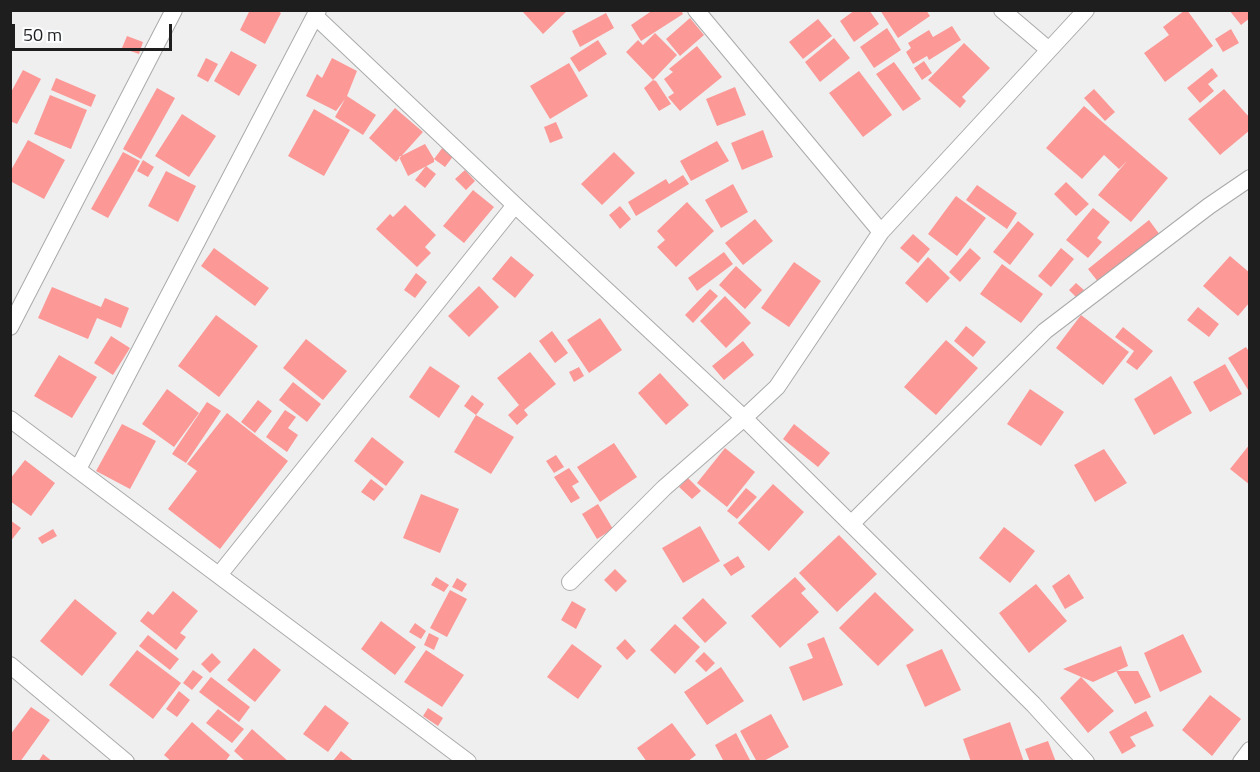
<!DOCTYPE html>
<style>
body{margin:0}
#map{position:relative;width:1260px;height:772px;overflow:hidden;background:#efeff0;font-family:"Titillium Web",sans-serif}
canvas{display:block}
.frame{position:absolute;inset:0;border:12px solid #1e1e1f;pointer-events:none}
.scale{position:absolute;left:12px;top:24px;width:160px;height:27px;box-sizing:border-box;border:3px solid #1e1e1f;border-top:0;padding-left:8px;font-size:18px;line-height:21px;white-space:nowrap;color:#1e1e1f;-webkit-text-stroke:4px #fcfdfe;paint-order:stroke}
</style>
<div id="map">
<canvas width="1260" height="772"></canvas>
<div class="frame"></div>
<div class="scale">50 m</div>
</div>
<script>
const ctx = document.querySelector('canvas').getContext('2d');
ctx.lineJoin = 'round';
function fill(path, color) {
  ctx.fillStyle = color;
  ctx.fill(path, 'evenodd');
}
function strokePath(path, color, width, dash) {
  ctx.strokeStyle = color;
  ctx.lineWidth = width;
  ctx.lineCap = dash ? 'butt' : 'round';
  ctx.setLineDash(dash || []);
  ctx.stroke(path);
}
const building = new Path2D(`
 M250,10H276L281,13L265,44L240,30Z
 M525,10H568L543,34L523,12Z
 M653,10H681L683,14L641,41L631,25Z
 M855,10H869L879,24L854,42L840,21Z
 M880,10H926L930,16L898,38Z
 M1185,10H1187L1213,46L1165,82L1144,53L1169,35L1163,27Z
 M1229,10H1250V18L1241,25Z
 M606,13L614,28L580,47L572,31Z
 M690,18L704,35L680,56L666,39Z
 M818,19L832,36L803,59L789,42Z
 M952,26L961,40L929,60L927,56L913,64L906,52L911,48L908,43L929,30L933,37Z
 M887,28L901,50L874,68L860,47Z
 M1231,29L1239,43L1223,52L1215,39Z
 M655,33L677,55L653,80L626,52L638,40L643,45Z
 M127,36L143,42L139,54L122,48Z
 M834,38L850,58L820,82L805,62Z
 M598,40L607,54L579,72L570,58Z
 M964,43L990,68L962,97L966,101L960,108L928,80Z
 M697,46L722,77L680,111L668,97L674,93L664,79L673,72L669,69Z
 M231,51L257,65L239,96L214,81Z
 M206,58L218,64L208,82L197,76Z
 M332,58L357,71L347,96L376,115L363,135L335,117L345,99L336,111L306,96L317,74L322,78Z
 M924,61L932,73L922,80L914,68Z
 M894,62L921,99L903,111L876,74Z
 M569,63L588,96L550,119L530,86Z
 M1212,68L1218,76L1208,84L1214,91L1200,103L1187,88Z
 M23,70L41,79L17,124L10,121V94Z
 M859,71L892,115L863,137L829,93Z
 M56,78L96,95L91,107L51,90Z
 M653,80L656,81L671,104L659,111L644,88Z
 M735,87L746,115L717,126L706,99Z
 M157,88L175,98L141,159L123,149Z
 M1094,89L1115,112L1105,121L1084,98Z
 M1224,89L1250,118V130L1220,155L1188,119Z
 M50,95L87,110L71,149L34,134Z
 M1084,106L1168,178L1131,222L1098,195L1127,161L1119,169L1104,155L1082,179L1046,148Z
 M395,108L423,132L396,162L369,138Z
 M314,109L350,130L324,176L288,156Z
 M182,114L216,136L189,177L155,156Z
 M556,122L563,138L550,143L544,127Z
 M763,130L773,157L742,170L731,143Z
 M28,140L65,160L44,199L10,181V172Z
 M717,141L729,161L691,181L680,161Z
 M425,144L434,159V162L408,176L399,157Z
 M443,147L454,155L445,167L434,159Z
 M123,152L140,161L108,218L91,209Z
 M614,152L635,173L602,205L581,184Z
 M143,160L154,167L148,177L137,171Z
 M426,166L436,174L425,188L415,180Z
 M465,170L475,181L466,190L455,179Z
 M166,171L196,186L178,222L148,206Z
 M683,175L689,184L636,216L628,202L666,179L669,184Z
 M1066,182L1089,204L1076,216L1054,194Z
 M733,184L748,212L721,228L705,200Z
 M977,185L1017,213L1007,229L966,200Z
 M473,190L494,207L464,243L443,226Z
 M956,196L986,218L957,256L928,234Z
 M687,202L714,231L676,267L657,247L665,240L657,231Z
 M405,205L436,235L425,247L431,253L417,267L376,229L390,214L393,217Z
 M620,206L631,219L620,229L609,215Z
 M1093,208L1110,222L1097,238L1102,242L1088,258L1066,240Z
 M755,219L773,241L743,265L725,243Z
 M1149,220L1160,235L1099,283L1088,269Z
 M1018,221L1034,234L1010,265L993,252Z
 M913,234L930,249L918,263L900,248Z
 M214,248L269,288L255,306L201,266Z
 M970,248L981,258L960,282L949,272Z
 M1061,248L1074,259L1051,287L1038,276Z
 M724,252L733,264L697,291L688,278Z
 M511,256L534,275L515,298L492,279Z
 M1230,256L1250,273V302L1238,316L1203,286Z
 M928,257L950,278L927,303L905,283Z
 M794,262L821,281L789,327L761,308Z
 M1002,264L1043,294L1021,323L980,294Z
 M736,266L762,290L745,309L719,285Z
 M416,273L427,282L415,298L404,290Z
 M1076,283L1084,290L1076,297L1069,290Z
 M479,286L499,307L469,337L448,316Z
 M52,287L101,307L105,298L129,308L121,328L97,318L88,339L38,318Z
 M710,289L718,296L693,323L685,315Z
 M725,296L751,323L726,348L700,321Z
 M1198,307L1219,324L1209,337L1187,320Z
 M216,315L258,346L219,397L178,366Z
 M1081,315L1129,352L1103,385L1056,348Z
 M600,318L622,350L589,373L567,340Z
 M966,326L986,342L973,357L954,341Z
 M1123,327L1153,351L1137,370L1126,362L1134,351L1115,337Z
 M552,331L568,353L555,363L539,341Z
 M111,336L130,348L113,375L94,363Z
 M306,339L347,371L323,400L283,368Z
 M946,340L978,368L936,415L904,387Z
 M743,341L754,355L724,380L712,366Z
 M1246,347L1250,353V393L1228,358Z
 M530,352L556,384L524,410L528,415L517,425L508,415L519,405L497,378Z
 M59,355L97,377L72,418L34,396Z
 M1225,364L1242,394L1210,412L1193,382Z
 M430,366L460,386L439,418L409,397Z
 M579,367L584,376L574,382L569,372Z
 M660,373L689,405L666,425L638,393Z
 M1171,376L1192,413L1154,435L1134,399Z
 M293,382L321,404L307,422L279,400Z
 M167,389L199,413L174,447L142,424Z
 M1030,389L1064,412L1041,446L1007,424Z
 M472,395L484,404L476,415L464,406Z
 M258,400L272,411L255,433L241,422Z
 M207,402L221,411L186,463L172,454Z
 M285,410L296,417L288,428L298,435L287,452L266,437Z
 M227,413L288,461L220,549L168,509L197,471L187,464Z
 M476,415L514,437L491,474L454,452Z
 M122,424L156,441L130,489L96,471Z
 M794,424L830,453L818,467L783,439Z
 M372,437L404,462L386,486L354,461Z
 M614,443L637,477L600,502L577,467Z
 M1250,444V485L1230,469Z
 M725,448L755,472L727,507L697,483Z
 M1104,449L1127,483L1095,502L1074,465Z
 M556,455L564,467L554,473L546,461Z
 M25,460L55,483L31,516L10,501V479Z
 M569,468L579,482L572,486L580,498L571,503L554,477Z
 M688,478L701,491L692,499L679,487Z
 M371,479L384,489L374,501L361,492Z
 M773,484L804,512L769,551L738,523Z
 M746,488L757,497L737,519L727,511Z
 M421,494L459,509L440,553L403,538Z
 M598,504L613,529L597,539L582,514Z
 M10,520L21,528L10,542Z
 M700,526L720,561L683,583L662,548Z
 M1004,527L1035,551L1010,583L979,558Z
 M53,529L57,536L42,544L38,538Z
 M839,535L877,574L837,612L799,573Z
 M738,556L745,567L731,576L723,565Z
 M615,569L627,581L616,592L604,580Z
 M1069,574L1084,598L1065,609L1052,586Z
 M436,577L449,585L444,592L431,585Z
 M795,577L806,589L801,593L819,612L780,648L751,616Z
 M457,578L467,584L462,592L452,587Z
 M1036,584L1067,621L1029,653L999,613Z
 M450,590L467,599L447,637L430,628Z
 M173,591L198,611L180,633L186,637L176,650L140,621L148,611L153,615Z
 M875,592L914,630L878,666L839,628Z
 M703,598L727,623L705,643L682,618Z
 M75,599L117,633L82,676L40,641Z
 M572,601L586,609L576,629L561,620Z
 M381,621L416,647L395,675L361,649Z
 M415,623L426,631L421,639L409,632Z
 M675,624L700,647L675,674L650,650Z
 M429,633L439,638L434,650L424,645Z
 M1183,634L1202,672L1160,692L1144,653Z
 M148,635L179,659L170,670L139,646Z
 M824,637L843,685L803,701L789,667L813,658L807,644Z
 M625,639L636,651L627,660L616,648Z
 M572,644L602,666L578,699L547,677Z
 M1121,646L1128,666L1093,682L1063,669Z
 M254,648L281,670L255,702L227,680Z
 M942,649L961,690L925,707L906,665Z
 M137,650L181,683L153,719L109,685Z
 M426,650L464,675L442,707L404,682Z
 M704,652L715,663L706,672L695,661Z
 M212,653L221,662L210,673L201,664Z
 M721,667L744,701L707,725L684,692Z
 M193,670L203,677L192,690L183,683Z
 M1116,671H1138L1151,697L1135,704Z
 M211,677L250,707L239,722L199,692Z
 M1081,677L1114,711L1088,733L1060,698Z
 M179,691L190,700L177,717L166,709Z
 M1210,695L1241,719L1212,756L1182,730Z
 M325,705L349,723L328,752L303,734Z
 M31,707L50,720L20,762H10V735Z
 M428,708L443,718L438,726L423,716Z
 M218,709L244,729L232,743L206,723Z
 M1146,711L1154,726L1130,737L1136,746L1122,754L1109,732Z
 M771,714L789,747L762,762H757L740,731Z
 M192,722L230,755L225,762H172L164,755Z
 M1010,722L1024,762H971L963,739Z
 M672,723L696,755L687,762H647L637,748Z
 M252,729L289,762H246L234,751Z
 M736,733L751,762H724L715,745Z
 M1048,741L1056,762H1030L1025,749Z
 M341,751L355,762H332Z
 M43,754L53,762H38Z`);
const minor = new Path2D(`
 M696,10L881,232
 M1002,10L1049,50
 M315,16L515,205L744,418L1033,704L1086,762
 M10,327L174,10
 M10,419L468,762
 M78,469L318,10
 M851,524L1045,331L1209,206L1250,178
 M219,575L515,205
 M570,582L664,488L744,418L777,387L881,232L1086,10
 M10,665L126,762
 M1241,762L1250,750`);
fill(building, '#fc9896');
strokePath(minor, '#a9aaaa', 18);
strokePath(minor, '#fff', 16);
</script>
